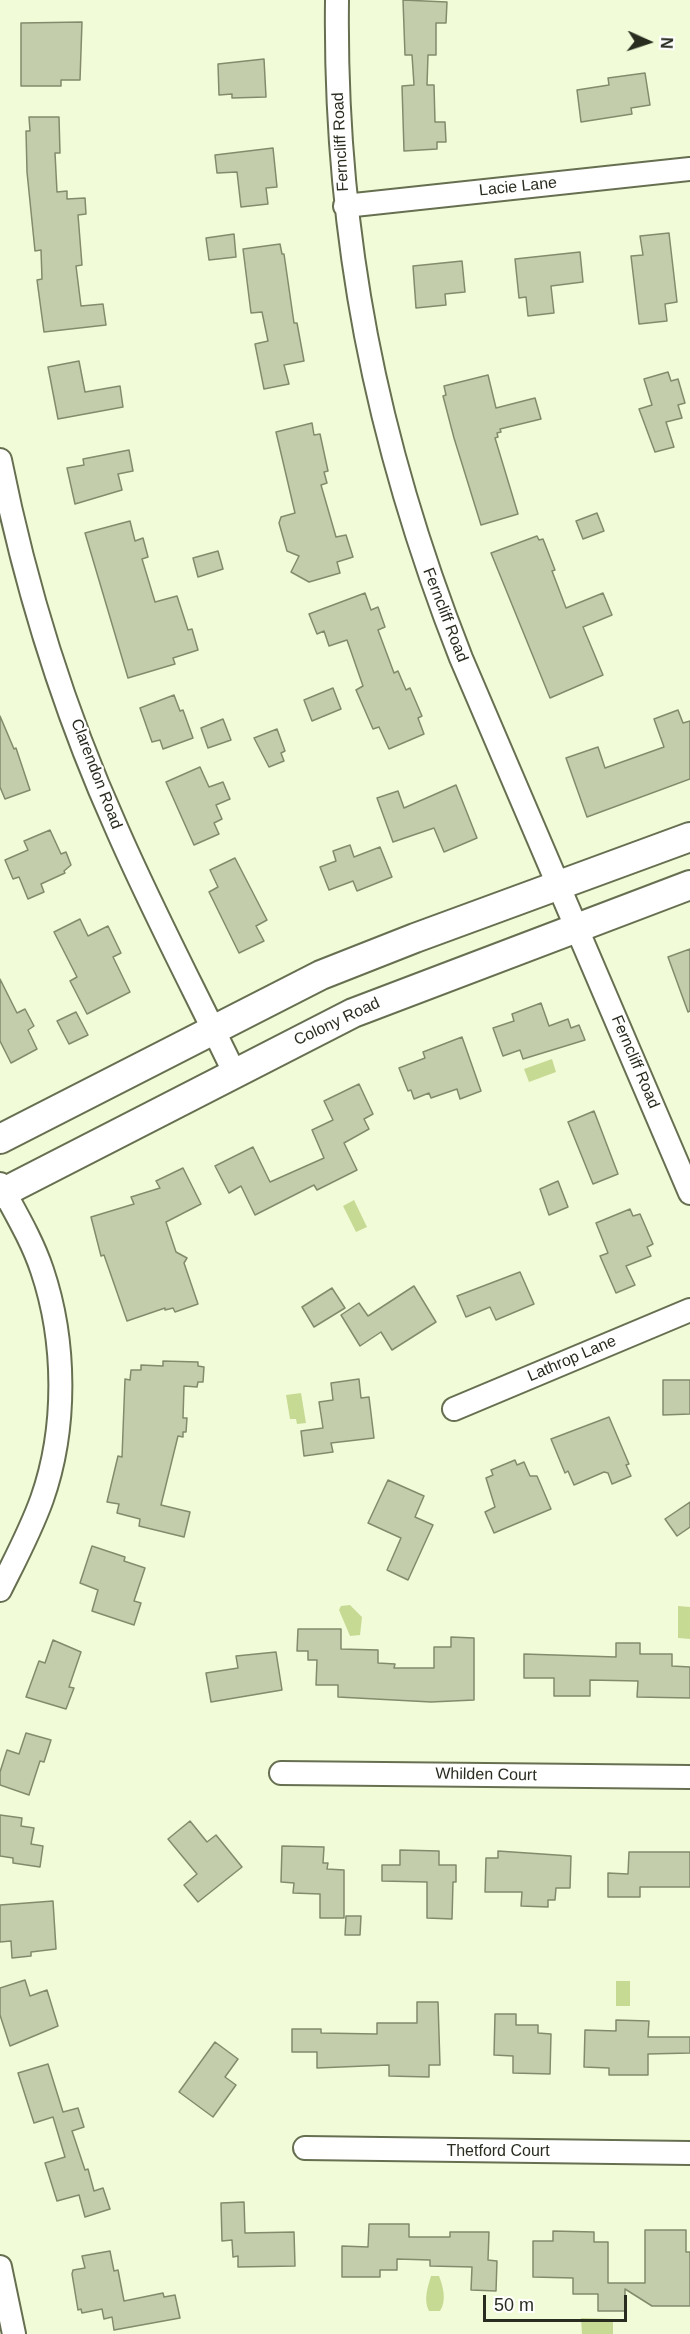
<!DOCTYPE html>
<style>
body{margin:0}
#map{position:relative;width:690px;height:2334px;overflow:hidden;background:#f1fbd8;font-family:Helvetica,sans-serif}
canvas{display:block}
.north{position:absolute;left:618px;top:12px;width:60px;height:60px;-webkit-text-stroke:4px #fff;paint-order:stroke;rotate:93deg;font-size:16px;font-weight:700;line-height:24px;text-align:center;color:#292d20}
.north::after{content:'';display:block;margin:auto;width:21px;height:27px;background:#292d20;clip-path:polygon(50% 0,100% 100%,50% 72%,0 100%)}
.scale{position:absolute;left:483px;top:2295px;width:144px;height:27px;box-sizing:border-box;border:3px solid #292d20;border-top:0;padding-left:8px;font-size:18px;line-height:21px;white-space:nowrap;color:#292d20;-webkit-text-stroke:4px #fff;paint-order:stroke}
</style>
<div id="map">
<canvas width="690" height="2334"></canvas>
<div class="north">N</div>
<div class="scale">50 m</div>
</div>
<script>
const ctx = document.querySelector('canvas').getContext('2d');
ctx.lineJoin = 'round';
function fill(path, color) {
  ctx.fillStyle = color;
  ctx.fill(path, 'evenodd');
}
function strokePath(path, color, width, dash) {
  ctx.strokeStyle = color;
  ctx.lineWidth = width;
  ctx.lineCap = dash ? 'butt' : 'round';
  ctx.setLineDash(dash || []);
  ctx.stroke(path);
}
function drawText(font, color, halo, rows, align = 'center') {
  ctx.font = font + ' Helvetica,sans-serif';
  ctx.lineWidth = 4.5;
  ctx.setLineDash([]);
  ctx.textBaseline = 'middle';
  ctx.strokeStyle = halo;
  ctx.fillStyle = color;
  for (const [text, x, y, turn = 0] of rows) {
    ctx.save();
    ctx.translate(x, y);
    ctx.rotate((+turn || 0) * Math.PI / 180);
    ctx.textAlign = isNaN(turn) ? turn : align;
    if (halo) ctx.strokeText(text, 0, 0);
    ctx.fillText(text, 0, 0);
    ctx.restore();
  }
}
const water = new Path2D(`
 M552,1059L556,1072L529,1082L524,1069Z
 M354,1200L367,1227L356,1232L343,1206Z
 M301,1393L306,1423L297,1424L296,1419H290L286,1395Z
 M350,1605L362,1617L360,1635L350,1636L339,1610L341,1606Z
 M678,1606L690,1607V1639L678,1638Z
 M616,1981H630V2006H616Z
 M431,2276H439C443,2286 447,2301 440,2311H429C423,2300 428,2286 431,2276Z
 M581,2318L613,2319V2334H582Z`);
const building = new Path2D(`
 M403,0L447,2L446,23H436V55H428L427,85H434L435,122H445L446,142H437V149L404,151L402,86L414,85L412,55H405Z
 M82,22L80,80H61V86H21V23Z
 M264,59L266,97L232,98V94L219,95L218,64Z
 M645,73L650,105L631,108L632,114L581,122L577,90L609,85L608,78Z
 M29,117H59L60,153H55L57,192L67,191V199L85,198L86,214L78,215L82,265L76,266L81,306L103,304L106,325L44,332L37,280L42,279L41,250L35,251L27,172L26,131H30Z
 M273,148L277,187L266,188L268,204L241,207L237,172L217,173L215,155Z
 M669,233L677,302L665,304L667,321L639,324L631,256L643,255L640,236Z
 M234,234L236,257L209,260L206,238Z
 M280,244L282,254H284L294,323H297L304,361L284,365L289,384L264,389L255,344L268,341L262,312L251,313L243,249Z
 M580,252L583,282L551,286L554,313L528,316L526,297L519,298L515,259Z
 M462,261L465,292L445,294L446,305L416,308L413,266Z
 M79,361L85,392L120,386L123,407L58,419L48,367Z
 M668,372L671,381L678,379L685,403L678,405L682,418L666,422L674,447L655,452L639,409L652,405L644,379Z
 M488,375L496,408L535,398L541,419L500,429L501,432L497,433L498,437L495,438L518,514L481,525L454,438L443,396L446,395L444,386Z
 M312,423L314,435L320,434L328,471L324,472L327,483L321,485L336,537L346,535L353,557L337,562L340,573L309,582L291,572L299,556L287,551L279,523L281,517L295,513L276,432Z
 M129,450L133,471L118,474L122,490L75,504L67,468L84,465L83,459Z
 M597,513L604,531L583,539L576,521Z
 M130,521L135,541L143,538L148,557L142,559L155,602L177,596L188,630L192,629L198,650L173,658L175,664L128,678L85,533Z
 M537,536L539,540L543,539L555,570L552,571L566,608L603,593L612,615L583,627L603,675L550,698L491,553Z
 M218,551L223,569L198,577L193,558Z
 M365,593L371,610L378,607L385,627L378,630L394,673L398,671L406,690L410,688L422,716L418,718L424,734L389,749L379,727L373,729L356,690L363,686L347,640L329,646L324,631L317,634L309,614Z
 M333,688L341,709L312,721L304,700Z
 M174,695L180,711L183,710L193,738L163,749L160,740L152,742L140,708Z
 M678,710L683,723L690,721V779L587,817L566,758L598,747L605,768L664,747L654,719Z
 M0,716L14,749L16,748L30,790L5,799L0,787Z
 M223,719L231,740L208,748L201,728Z
 M277,729L285,751L281,753L284,761L269,767L254,738Z
 M200,767L209,787L223,782L230,799L216,805L222,819L214,823L219,834L194,845L166,782Z
 M456,785L477,838L444,852L434,828L393,842L377,798L398,791L404,808Z
 M50,830L61,854L66,852L71,865L64,871L65,873L41,884L44,892L28,899L19,877L13,879L5,860L28,850L24,841Z
 M350,845L354,857L380,847L392,877L357,891L353,881L329,890L320,867L336,861L333,851Z
 M235,858L267,920L256,926L264,941L239,953L209,892L218,887L210,870Z
 M80,919L88,936L108,926L121,953L113,957L130,992L87,1014L70,981L77,977L54,932Z
 M690,949V1011L688,1012L668,957Z
 M0,979L17,1013L25,1009L34,1026L28,1030L37,1049L11,1063L0,1041Z
 M541,1003L549,1026L568,1019L571,1028L579,1025L585,1040L523,1059L520,1050L503,1056L493,1028L514,1021L512,1014Z
 M76,1012L88,1035L69,1044L57,1021Z
 M462,1037L481,1091L460,1099L457,1089L431,1098L429,1093L414,1099L411,1090L408,1091L399,1068L425,1058L423,1052Z
 M359,1084L373,1114L364,1119L369,1129L344,1143L357,1170L317,1190L314,1185L255,1215L241,1186L229,1193L215,1166L253,1147L270,1182L324,1158L312,1130L333,1120L324,1101Z
 M594,1111L618,1174L593,1184L568,1122Z
 M183,1168L201,1204L166,1222L176,1252L187,1258L184,1263L198,1304L175,1312L173,1308L165,1310V1308L127,1321L104,1255L101,1256L91,1217L134,1204L131,1197L160,1188L156,1181Z
 M558,1181L568,1207L549,1215L540,1189Z
 M630,1209L633,1216L640,1214L653,1244L647,1247L651,1256L626,1266L635,1285L616,1293L600,1256L608,1253L596,1223Z
 M520,1272L534,1304L496,1320L490,1307L466,1317L457,1296Z
 M414,1286L436,1322L392,1350L381,1332L360,1346L341,1315L359,1303L368,1316Z
 M332,1288L345,1308L314,1327L302,1307Z
 M163,1361L198,1362V1366L204,1367L203,1382H198L197,1387L184,1386L183,1418H187L186,1432H183V1437L178,1436L161,1505L190,1512L184,1537L139,1526L140,1519L117,1513L119,1504L107,1502L118,1456L122,1457L125,1379L130,1380L131,1370H141V1365L163,1366Z
 M359,1379L361,1398L369,1397L374,1438L331,1443L333,1452L304,1456L301,1431L323,1428L319,1402L333,1400L331,1383Z
 M663,1380H690V1414L663,1415Z
 M609,1417L629,1464L626,1465L631,1476L612,1484L608,1473L604,1472L574,1485L568,1471L565,1473L551,1439Z
 M515,1460L517,1465L524,1462L530,1476H537L551,1509L494,1533L485,1512L495,1507L486,1478L493,1475L491,1470Z
 M388,1480L424,1496L415,1517L433,1525L408,1580L387,1570L401,1538L368,1523Z
 M690,1502V1527L677,1536L665,1519Z
 M92,1546L125,1557L124,1561L145,1568L134,1601L141,1603L134,1625L92,1611L98,1590L80,1583Z
 M298,1629H341V1649L378,1650V1663L395,1664L394,1668H434V1647H451V1637L474,1638V1700L431,1702L338,1697V1685H316L317,1660H308V1651H297Z
 M53,1640L81,1652L69,1687L74,1688L66,1709L26,1697L39,1661L45,1663Z
 M616,1643H640V1654H672V1666L690,1667V1698L637,1697L638,1681L590,1680V1696H554V1678H524V1654L616,1657Z
 M276,1652L282,1690L211,1702L206,1673L238,1668L236,1656Z
 M26,1733L51,1740L44,1762L40,1761L29,1795L0,1785V1772L7,1750L19,1754Z
 M0,1815L22,1818L21,1826L34,1828L31,1844L43,1846L40,1867L13,1863V1858L0,1856Z
 M190,1821L207,1842L216,1835L242,1867L198,1902L184,1885L197,1874L168,1839Z
 M282,1846L324,1847L323,1863H328L327,1869L344,1870V1918H320V1894L293,1893L294,1883L281,1882Z
 M400,1850L439,1851V1865H456V1882H453L452,1919L427,1918V1882L382,1881V1865H400Z
 M498,1851L571,1856L570,1888H556L555,1900H548V1907L521,1906L522,1892H485L486,1858H498Z
 M629,1852H690V1887H640V1897H608V1873L628,1874Z
 M53,1901L56,1949L31,1952V1956L12,1958L11,1941L0,1942V1905Z
 M346,1916H361L360,1935H345Z
 M25,1980L30,1996L47,1990L58,2026L10,2046L0,2015V1988Z
 M417,2002H438L440,2065H429V2077L389,2076V2065L317,2068V2052H292V2029H321V2033L377,2034V2023H417Z
 M495,2014H516V2025H538V2033L551,2034L550,2074L513,2073V2056L494,2055Z
 M616,2020L649,2021L648,2037H690V2053L648,2054V2075H609V2068L584,2067L585,2030L616,2031Z
 M215,2042L238,2059L225,2077L236,2085L213,2117L179,2092Z
 M48,2064L63,2112L78,2108L84,2127L72,2131L85,2170L88,2169L94,2191L103,2188L110,2209L85,2217L79,2195L57,2201L45,2163L65,2157L53,2117L34,2123L18,2073Z
 M244,2202L245,2233L294,2232L295,2266L238,2267V2256L233,2257L232,2240L222,2241L221,2203Z
 M369,2224H409V2237H450V2232H489L488,2260L497,2261L496,2291L471,2290L472,2267L430,2266V2260L397,2259V2270H380V2277H342V2246L368,2247Z
 M645,2230H686V2252H690V2306H652L625,2289V2311H598V2294H573V2278L533,2277V2241H553V2231L594,2232V2242H608V2283H645Z
 M110,2251L114,2271L118,2270L124,2301L163,2293L164,2297L175,2295L180,2318L114,2330L112,2317L104,2319L102,2309L82,2313L81,2309L78,2310L72,2274L73,2270L85,2268L82,2256Z`);
const minor = new Path2D(`
 M337,0C334,233 376,442 461,658L690,1193
 M345,206L690,169
 M0,460C25,585 64,711 116,827C152,910 195,991 234,1072
 M0,1184C15,1212 32,1240 42,1270C66,1341 67,1428 42,1499C31,1530 15,1560 0,1590
 M454,1409L690,1310
 M281,1773L690,1777
 M305,2148L690,2153
 M0,2267L14,2334`);
const tertiary = new Path2D(`
 M0,1139L321,975L415,938L690,837
 M0,1194L353,1013L690,885`);
const streetNames = [
 ["Ferncliff Road",341,142,-93],
 ["Lacie Lane",518,187,-6],
 ["Ferncliff Road",445,615,69],
 ["Clarendon Road",96,774,69],
 ["Colony Road",337,1022,-25],
 ["Ferncliff Road",635,1062,67],
 ["Lathrop Lane",572,1359,-23],
 ["Whilden Court",486,1775,1],
 ["Thetford Court",498,2152]
];
fill(water, '#c7da93');
fill(building, '#c3cdac');
strokePath(building, '#838b6c', 1.5);
strokePath(minor, '#676f51', 26);
strokePath(tertiary, '#676f51', 32);
strokePath(minor, '#fff', 22);
strokePath(tertiary, '#fff', 28);
drawText('16px', '#292d20', '#fff', streetNames);
</script>
